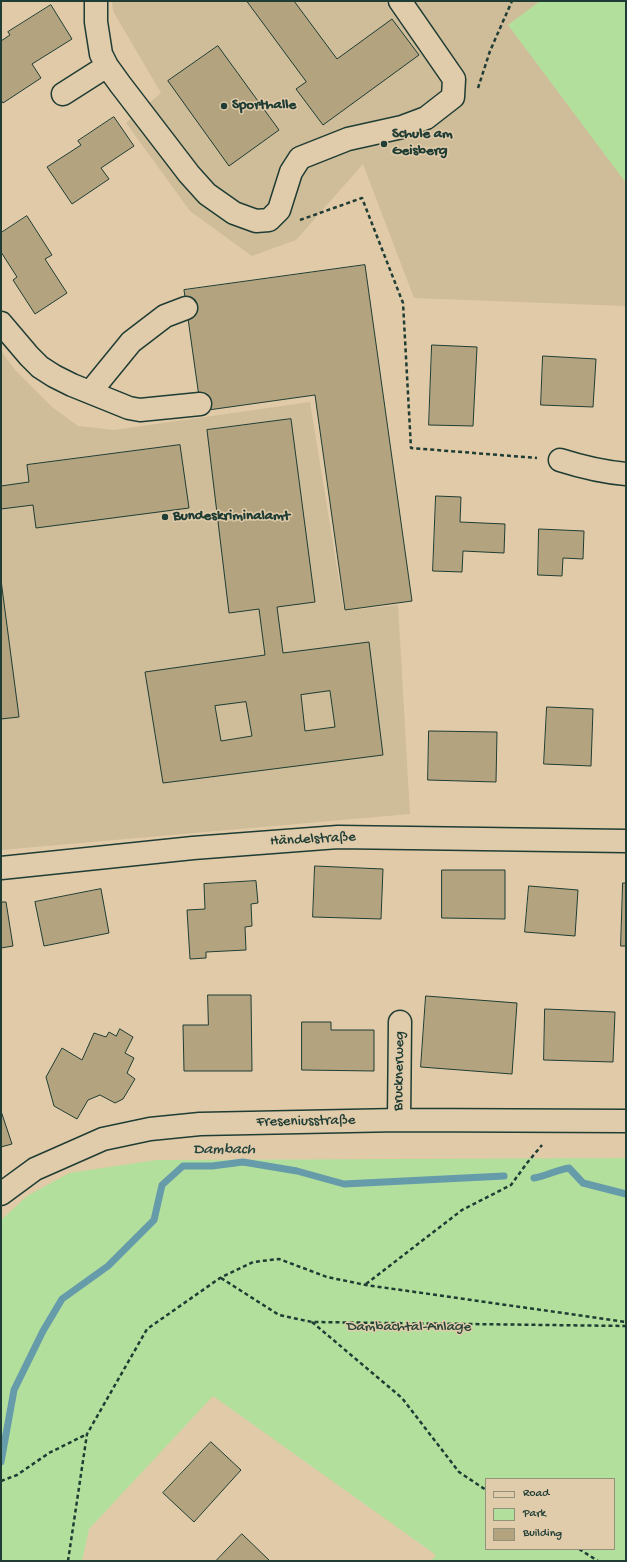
<!DOCTYPE html>
<meta charset="utf-8">
<style>
body{margin:0}
#map{position:relative;width:627px;height:1562px;overflow:hidden;background:#e1caa7;font-family:"Gochi Hand",sans-serif}
canvas{display:block}
.frame{position:absolute;inset:0;border:2px solid #1f3d34;pointer-events:none}
.legend{position:absolute;left:485px;top:1478px;width:130px;height:72px;box-sizing:border-box;background:#e0cbaa;border:1px solid #93927b;margin:0;padding:5px 7px;list-style:none;font-size:12px;color:#1f3d34}
.legend li{display:flex;align-items:center;gap:8px;height:20px}
.legend b{width:20px;border:1px solid #93927b}
</style>
<div id="map">
<canvas width="627" height="1562"></canvas>
<div class="frame"></div>
<ul class="legend">
<li><b style="height:5px;background:#e0cbaa"></b>Road</li>
<li><b style="height:11px;background:#b3df9d"></b>Park</li>
<li><b style="height:11px;background:#b3a47f"></b>Building</li>
</ul>
</div>
<script>
const ctx = document.querySelector('canvas').getContext('2d');
ctx.lineJoin = 'round';
function fill(path, color) {
  ctx.fillStyle = color;
  ctx.fill(path, 'evenodd');
}
function strokePath(path, color, width, dash) {
  ctx.strokeStyle = color;
  ctx.lineWidth = width;
  ctx.lineCap = dash ? 'butt' : 'round';
  ctx.setLineDash(dash || []);
  ctx.stroke(path);
}
function drawText(font, color, halo, rows, align = 'center') {
  ctx.font = font + ' "Gochi Hand",sans-serif';
  ctx.lineWidth = 3;
  ctx.setLineDash([]);
  ctx.textBaseline = 'middle';
  ctx.strokeStyle = halo;
  ctx.fillStyle = color;
  for (const [text, x, y, turn = 0] of rows) {
    ctx.save();
    ctx.translate(x, y);
    ctx.rotate((+turn || 0) * Math.PI / 180);
    ctx.textAlign = isNaN(turn) ? turn : align;
    if (halo) ctx.strokeText(text, 0, 0);
    ctx.fillText(text, 0, 0);
    ctx.restore();
  }
}
const built = new Path2D(`
 M112,1H626V306L414,298L363,164L296,240L252,256L190,211L126,123L161,93L113,11Z
 M1,351L16,371L52,407L78,426L114,430L310,402L344,611L398,605L410,814L1,850Z`);
const green = new Path2D(`
 M540,1H626V183L508,25Z
 M626,1158V1561H431L436,1555L213,1396L89,1529L82,1561H1V1220L27,1196L69,1173L156,1160ZM486,1479H614V1549H486Z`);
const stream = new Path2D(`
 M534,1178C546,1176 556,1170 569,1168L583,1183L626,1194
 M1,1462L14,1390L43,1331L62,1299L108,1266L154,1220L162,1185L183,1166H212L243,1162L297,1171L344,1184L504,1176`);
const building = new Path2D(`
 M247,1H294L337,59L392,19L419,55L323,125L296,89L306,82Z
 M51,5L72,39L32,64L41,78L3,103L1,100V41L10,35L8,32Z
 M218,46L279,130L229,166L168,81Z
 M114,117L134,146L101,168L109,179L72,204L47,167L81,145L78,141Z
 M27,216L52,255L45,259L67,293L35,314L13,280L17,277L1,252V233Z
 M365,265L412,601L345,610L315,395L201,411L184,290Z
 M432,345L477,347L473,426L429,425Z
 M543,356L596,359L593,407L541,405Z
 M291,419L315,602L277,607L283,653L369,642L383,755L163,783L145,672L265,655L259,609L229,613L207,430ZM330,691L335,727L305,731L301,695ZM246,702L252,736L221,741L215,706Z
 M180,445L189,508L36,528L33,505L1,509V486L29,482L27,465Z
 M436,496L461,497L460,522L505,524L504,553L463,551L462,572L433,571Z
 M539,529L584,531L583,559L563,558L562,576L538,575Z
 M1,580L19,717L1,719Z
 M547,707L593,709L591,766L544,764Z
 M429,731L497,732L496,782L428,780Z
 M315,866L383,869L381,919L313,917Z
 M442,870H505V919L442,918Z
 M256,881L258,903L251,904L252,926L245,927L246,950L206,952V958L190,959L187,910L205,909L204,884Z
 M623,883H626V946H621Z
 M529,886L578,890L575,936L525,932Z
 M101,889L109,933L44,946L35,902Z
 M1,902H6L13,946L1,948Z
 M208,995H251L252,1071H184L183,1025H208Z
 M426,996L517,1003L512,1074L421,1067Z
 M545,1009L615,1012L613,1062L544,1060Z
 M302,1022H331V1030H374V1071L302,1070Z
 M120,1029L133,1037L125,1053L134,1058L127,1073L135,1079L123,1099L115,1103L100,1095L88,1100L77,1119L54,1106L46,1077L62,1048L82,1060L94,1033L106,1037L109,1032L116,1036Z
 M1,1111L12,1144L1,1147Z
 M211,1442L241,1470L194,1522L163,1493Z
 M242,1534L270,1561H216Z`);
const path = new Path2D(`
 M478,88L490,51L512,1
 M300,220L362,198L403,303L411,448L537,458
 M221,1278L279,1315L312,1322L626,1326
 M366,1284L462,1210L511,1185L527,1163L542,1145
 M312,1322L402,1398L459,1472L486,1490
 M1,1481L17,1475L49,1453L87,1434
 M579,1549L598,1561
 M68,1561L87,1434L147,1329L220,1278L253,1262L279,1259L327,1277L366,1285L626,1322`);
const minor = new Path2D(`
 M96,1V22L101,54L107,66L120,84L189,174L207,194L234,213L256,221L269,220L279,210L291,172L300,158L348,139L402,127L426,118L453,97L454,79L400,1
 M63,94L107,66
 M1,323L29,356L40,367L54,376L72,385L129,408L140,410L200,404
 M91,391L131,342L165,316L186,308
 M560,460C582,467 603,472 626,474
 M1,868L193,848L338,837L626,841
 M399,1120L400,1022
 M1,1194L35,1169L103,1139L150,1129L200,1124L399,1120L626,1121`);
const markers = [
 [224,106,4,"#1f3d34"],
 [384,144,4,"#1f3d34"],
 [165,517,4,"#1f3d34"]
];
const poiNames = [
 ["Sporthalle",232,106],
 ["Schule am",392,135],
 ["Geisberg",392,152],
 ["Bundeskriminalamt",173,517]
];
const streetNames = [
 ["Händelstraße",313,840,-3],
 ["Brucknerweg",400,1071,-89],
 ["Freseniusstraße",306,1122,-1]
];
const parkNames = [
 ["Dambachtal-Anlage",409,1328]
];
const waterNames = [
 ["Dambach",224,1151]
];
fill(built, '#cfbc99');
fill(green, '#b3df9d');
strokePath(stream, '#669baa', 7);
fill(building, '#b3a47f');
strokePath(building, '#1f3d34', 1);
strokePath(minor, '#1f3d34', 25);
strokePath(path, '#1f3d34', 2.5, [4, 3]);
strokePath(minor, '#e0cbaa', 22);
for (const [x, y, r, color] of markers) {
  const dot = new Path2D();
  dot.arc(x, y, r, 0, 2 * Math.PI);
  ctx.fillStyle = color;
  ctx.fill(dot);
  strokePath(dot, '#e0cbaa', 1.5);
}
drawText('bold 15px', '#1f3d34', '#e0cbaa', poiNames, 'left');
drawText('15px', '#1f3d34', '#e0cbaa', streetNames);
drawText('15px', '#264539', '#e0cbaa', parkNames);
drawText('italic 16px', '#25453e', '#e0cbaa', waterNames);
</script>
